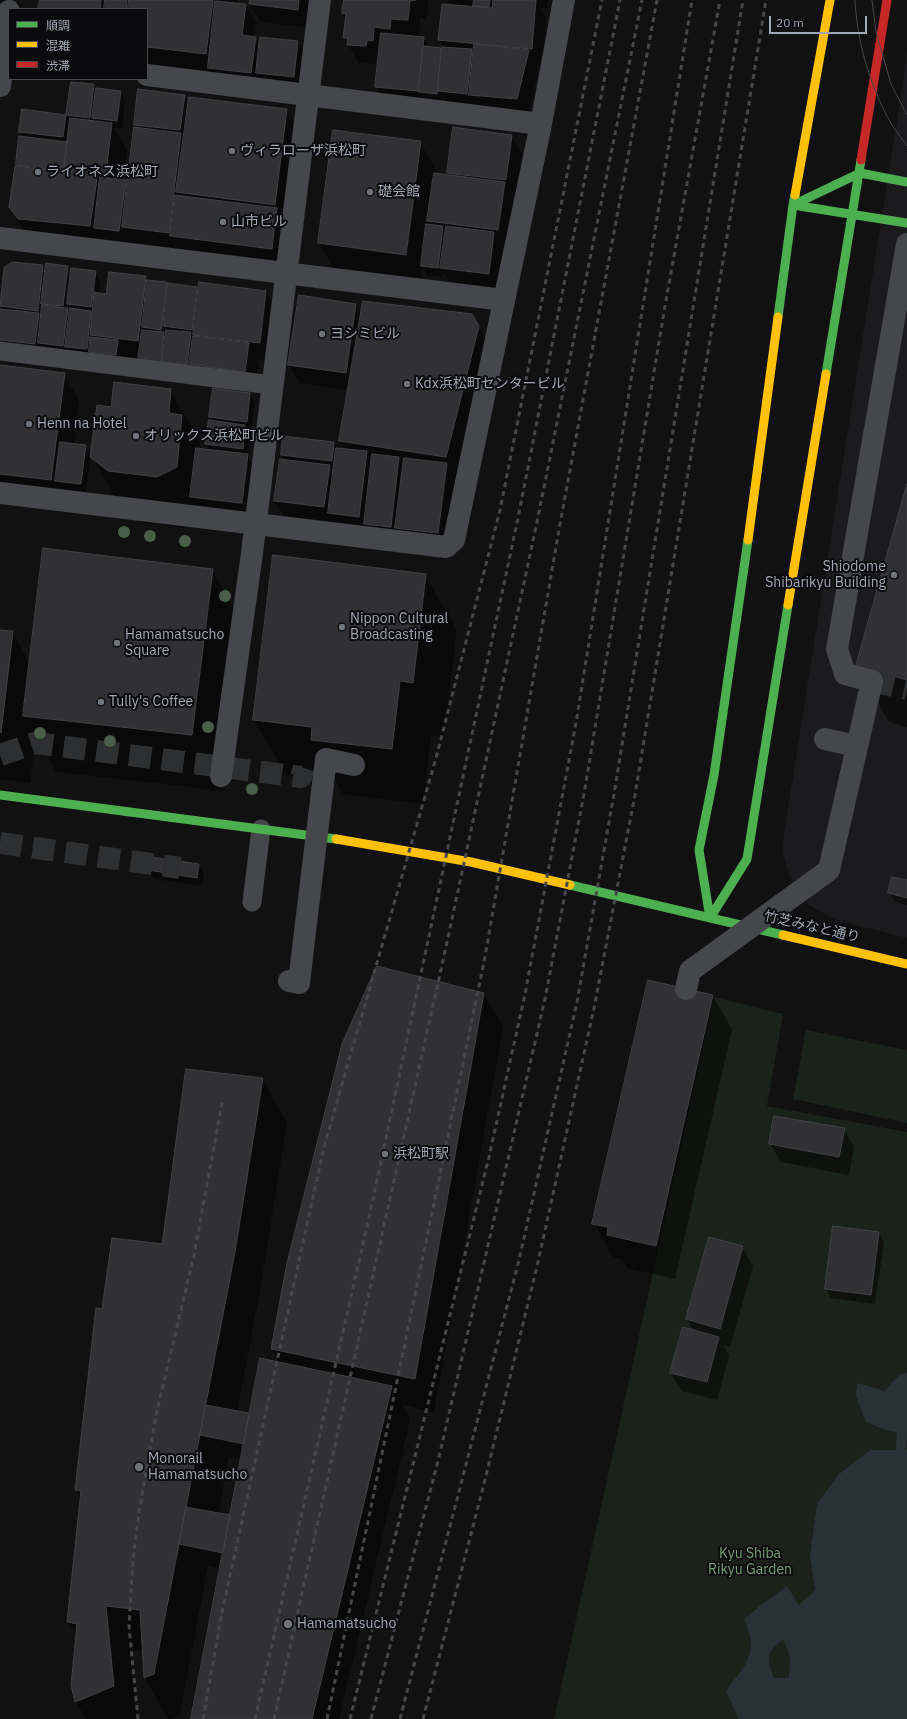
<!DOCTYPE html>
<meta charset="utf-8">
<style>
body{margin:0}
#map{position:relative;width:907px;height:1719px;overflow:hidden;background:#111;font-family:"IBM Plex Sans","Noto Sans JP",sans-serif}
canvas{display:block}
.legend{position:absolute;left:8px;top:8px;width:140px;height:72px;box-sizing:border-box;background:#0b0b0d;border:1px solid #474a4f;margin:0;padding:5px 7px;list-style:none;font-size:12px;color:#a1a8b3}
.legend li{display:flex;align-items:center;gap:8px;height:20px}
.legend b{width:20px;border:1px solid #474a4f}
.scale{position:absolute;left:769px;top:16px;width:98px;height:18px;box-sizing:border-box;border:2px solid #a1a8b3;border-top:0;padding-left:5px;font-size:12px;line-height:14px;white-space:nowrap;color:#a1a8b3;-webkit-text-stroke:3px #0b0b0d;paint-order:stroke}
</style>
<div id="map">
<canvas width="907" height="1719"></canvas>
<ul class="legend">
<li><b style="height:5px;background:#4caf50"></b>順調</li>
<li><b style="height:5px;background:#ffc107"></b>混雑</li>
<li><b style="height:5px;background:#c62828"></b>渋滞</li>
</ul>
<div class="scale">20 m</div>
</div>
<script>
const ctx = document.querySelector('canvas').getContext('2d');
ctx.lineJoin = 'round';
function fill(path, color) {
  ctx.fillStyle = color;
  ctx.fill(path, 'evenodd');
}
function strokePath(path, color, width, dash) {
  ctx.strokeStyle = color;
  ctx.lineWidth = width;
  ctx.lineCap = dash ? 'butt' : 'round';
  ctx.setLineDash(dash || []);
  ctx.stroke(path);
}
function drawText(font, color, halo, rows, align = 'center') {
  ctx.font = font + ' "IBM Plex Sans","Noto Sans JP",sans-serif';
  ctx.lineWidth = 4;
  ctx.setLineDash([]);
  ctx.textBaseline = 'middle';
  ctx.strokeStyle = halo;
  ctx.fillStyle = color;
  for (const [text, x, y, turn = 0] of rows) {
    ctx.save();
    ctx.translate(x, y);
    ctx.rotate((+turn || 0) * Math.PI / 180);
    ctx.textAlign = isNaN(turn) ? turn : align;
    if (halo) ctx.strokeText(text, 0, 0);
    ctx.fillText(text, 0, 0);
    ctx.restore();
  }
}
const built = new Path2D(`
 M907,47V938L836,920L810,906L801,896L793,883L787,868L783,851L784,833L903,83Z`);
const green = new Path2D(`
 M714,997L783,1014L767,1106L907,1132V1719H554Z
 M806,1030L907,1050V1123L793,1099Z`);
const water = new Path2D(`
 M907,1373V1431C894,1435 878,1427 866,1422L856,1396L857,1383L885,1391L900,1374Z
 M870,1450H907V1719H739L726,1691C746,1663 760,1655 744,1619L761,1605L787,1586L799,1605L815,1590L810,1555L817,1504L838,1475ZM783,1639L790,1656L789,1678H774C767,1658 765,1653 783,1639Z`);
const shadow = new Path2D(`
 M0,0H4L2,16H0Z
 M41,0H238V5H246L256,24L254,38L260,47L298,42L308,61L304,95L147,72V9H39Z
 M251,0H312L308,28L261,22L250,4Z
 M345,0H428L426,19L420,18L418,38H423L429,47L440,49L443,53L444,48L439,40L451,6L447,0H548L547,9H541L546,18L542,66H538L539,69L528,117L450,109L442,96L441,102L387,105L376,87L379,58H377L376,64L359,63L344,38L347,19L343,13Z
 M71,83L93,85L97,92H120L125,101L122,129L114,128L127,150L123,181H125L128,186L137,128L135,124L184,96L189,104L286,110L302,137L282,266L138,253L130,240L129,249L25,234L10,207L23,137L20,132L23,111L67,116Z
 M511,136L522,154L516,198L512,197L514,201L508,248L502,247L504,251L499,292L452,286L443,272V277L427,275L423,267L421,281L334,269L319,243L420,142L435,168V174L450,176L448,172Z
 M42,266L46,272L67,267L71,273L95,272L100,281L99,294L107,295L145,277L147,281L166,283L168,287L197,288L199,291H266L276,310L270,361L257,359L259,362L255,389L140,358L122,356L121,364L0,344V313L3,310L1,306ZM69,306L71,309L70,314L68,311Z
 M356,304L361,314L478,326L498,360L448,551L340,531L335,522L334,525L286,519L275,501L286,461L282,455L334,443L337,449L345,450L340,441L349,390L300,383L289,365ZM473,345H475L445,462H443ZM331,469H335L334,475Z
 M0,366L64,374L79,400L74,444L85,446L92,456L112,408L170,390L200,442L201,449L210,450L206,444L210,422H213L210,416L250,394L255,403L251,430H247L250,435L248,456L257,473L252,521L206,518L186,528L139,522L121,508L91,455L86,493L0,498ZM208,498L247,503V505L208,500Z
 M907,487V727L889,722L857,666Z
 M212,570L244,626L224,791L56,772L36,736L30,783L0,779V631L12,632L30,664Z
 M425,575L457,630L444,737L431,735L423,804L343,794L335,781L286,775L254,720Z
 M199,865L204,874L202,886L154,879L149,870Z
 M907,881V905L895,902L890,893Z
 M484,993L503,1027L434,1412L402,1405L410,1420L339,1719H192L221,1569L208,1566L179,1717L168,1719L145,1678L143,1651L130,1650L137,1719H86L76,1702L72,1685L77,1636L68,1621L81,1498L76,1490L103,1310L163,1245L262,1079L287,1123L259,1296L237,1412L249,1414L250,1416L280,1363L272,1349ZM229,1457L242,1459L231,1518L218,1514Z
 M713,996L732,1029L675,1279L627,1268L622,1259L613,1257L594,1223Z
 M844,1129L854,1147L849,1175L781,1162L770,1144Z
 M834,1228L879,1233L884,1242L875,1304L831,1298L826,1289Z
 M742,1247L753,1266L730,1347L723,1345L729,1356L717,1400L682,1391L671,1373L694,1331L687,1319Z`);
const stream = new Path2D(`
 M901,1450L902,1432`);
const building = new Path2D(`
 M40,0H101L100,9H38Z
 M105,0H127L126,9H104Z
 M129,0H213L206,54L147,47V9H128Z
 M250,0H299L298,10L249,4Z
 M344,0H416L410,1L408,20L391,19L390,29L374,27L373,41L367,40L366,46L347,45L348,38H343L346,14L342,13Z
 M474,0H490L489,7L473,6Z
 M493,0H536L532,49L438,40L442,4L492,8Z
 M215,1L246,4L242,35L256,37L251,73L208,68Z
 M381,33L424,37L418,91L375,87Z
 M260,37L298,41L294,77L256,73Z
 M474,44L529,50L517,99L469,95Z
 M423,46L441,48L437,94L419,92Z
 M442,47L472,49L467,94L438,91Z
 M71,82L94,84L90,118L66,115Z
 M96,88L121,91L117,121L92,118Z
 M138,89L185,95L180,130L134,125Z
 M189,97L287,109L275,205L176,192Z
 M22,109L66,115L63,137L19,132Z
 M70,118L112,123L106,173L98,171L90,226L18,219L9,207L15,166L63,172Z
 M134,127L181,133L169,233L122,227Z
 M453,127L512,135L506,180L447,173Z
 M333,130L421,141L406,255L318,243Z
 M19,136L67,142L63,171L16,165Z
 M434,173L505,182L498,230L427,221Z
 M100,177L126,180L119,231L94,228Z
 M175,195L277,208L272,249L170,236Z
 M426,224L443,226L438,268L421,266Z
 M446,226L494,232L489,274L440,268Z
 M12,262L43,265L38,311L0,306L4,268Z
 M46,263L68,266L63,306L41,304Z
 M71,268L96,271L91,307L67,304Z
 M109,272L146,276L138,341L90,335L94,292L106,294Z
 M147,280L167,282L161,330L142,327Z
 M199,282L266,291L260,343L193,335Z
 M168,283L197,287L192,330L163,326Z
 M299,295L356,304L346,373L288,365Z
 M363,301L472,314L479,326L446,457L339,441Z
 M42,305L68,308L63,346L38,343Z
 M70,308L91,311L87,349L65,347Z
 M0,309L39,313L35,344L0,340Z
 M142,330L164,332L161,362L138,360Z
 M166,330L191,332L187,365L162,362Z
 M193,336L249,343L245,372L189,364Z
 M90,337L118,340L116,355L89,352Z
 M0,365L65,373L51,480L0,474Z
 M114,382L171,389L169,413L182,415L177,467L157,477L108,471L90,457L97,405L111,407Z
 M213,388L250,393L247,422L209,417Z
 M209,420L245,425L243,449L205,444Z
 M283,436L334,442L332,461L281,455Z
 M60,442L86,445L81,484L55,481Z
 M196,448L248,454L242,503L190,497Z
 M336,448L367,451L359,517L328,513Z
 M372,454L399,457L391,527L364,524Z
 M404,458L447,463L438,533L395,528Z
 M280,459L330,465L324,507L274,501Z
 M907,484V680L856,666Z
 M43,548L213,569L192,735L23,716Z
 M273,555L426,574L413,683L400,681L392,749L311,740L312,727L253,720Z
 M0,630L13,631L1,733L0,732Z
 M150,857L199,864L197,878L148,870Z
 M892,877L907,880V898L888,893Z
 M377,966L484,993L415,1379L271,1349L287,1263L342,1044Z
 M648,980L713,995L656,1246L607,1235L608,1227L592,1224Z
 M186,1069L263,1078L235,1252L154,1674L144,1678L140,1610L106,1606L114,1686L75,1702L71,1685L77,1624L67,1622L81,1491L75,1490L96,1308L102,1309L112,1238L162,1244Z
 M774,1116L845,1128L839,1157L769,1144Z
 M833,1226L879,1232L871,1295L825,1289Z
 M709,1237L743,1246L720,1329L686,1319Z
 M683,1327L719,1337L707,1382L670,1373Z
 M260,1358L392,1386L312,1719H191Z
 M206,1405L249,1413L244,1444L200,1435Z
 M186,1507L230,1515L223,1553L179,1544Z`);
const streetTunnel = new Path2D(`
 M872,681L907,689
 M0,755L35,743L301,777L304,768
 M0,843L180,868`);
const lane = new Path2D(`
 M0,351L272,385
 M252,902L261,829`);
const street = new Path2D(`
 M147,75L541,124
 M0,86L9,11
 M0,238L504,300
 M0,493L446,547L454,540L541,124L564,0
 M872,681L845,674L837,649L907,244
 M825,739L856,746
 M221,776L252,553L320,0
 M289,981L299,983L304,940`);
const fast = new Path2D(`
 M795,195L793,205L907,223
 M778,317L793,205L860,173L907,182
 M826,374L861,160
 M0,795L336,839
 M570,885L783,935
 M710,918L747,859L788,605
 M710,918L699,850L714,775L748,540`);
const slow = new Path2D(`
 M795,195L830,0
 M748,540L778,317
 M788,605L826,374
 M336,839L471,862L570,885
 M783,935L907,964`);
const jam = new Path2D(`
 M861,160L887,0`);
const tram = new Path2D(`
 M855,0C857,41 869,82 888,118C893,128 901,137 907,146
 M872,0L876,32L891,84L907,115`);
const rail = new Path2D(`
 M138,1719L129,1626L133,1560L139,1512L156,1415L194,1255L223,1098
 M203,1719L222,1612L324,1147L436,758L500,510L602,0
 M255,1719L370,1213L518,518L620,0
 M274,1719L446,947L537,522L642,0
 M327,1719L485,957L560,524L657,0
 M350,1719L489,1157L525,994L576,723L692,0
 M371,1719L439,1457L545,999L584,794L665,306L720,0
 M400,1719L519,1260L577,1002L614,794L743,0
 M423,1719L485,1480L538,1262L594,1008L635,795L766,0`);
const streetBridge = new Path2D(`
 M304,940L326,759L354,765
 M686,989L690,971L829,870L872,681`);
const trees = [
 [124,532],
 [150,536],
 [185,541],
 [225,596],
 [208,727],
 [40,733],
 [110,741],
 [252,789]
];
const markers = [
 [232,151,4,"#6f737a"],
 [38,172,4,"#6f737a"],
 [370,192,4,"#6f737a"],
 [223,222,4,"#6f737a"],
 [322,334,4,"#6f737a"],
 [407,384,4,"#6f737a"],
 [29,424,4,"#6f737a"],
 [136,436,4,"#6f737a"],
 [894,575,4,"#6f737a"],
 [342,627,4,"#6f737a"],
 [117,643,4,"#6f737a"],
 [101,702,4,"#6f737a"],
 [385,1154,4,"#6f737a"],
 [139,1467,5,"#6f737a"],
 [288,1624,5,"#6f737a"]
];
const poiNames = [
 ["ヴィラローザ浜松町",240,151],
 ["ライオネス浜松町",46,172],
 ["礎会館",378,192],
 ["山市ビル",231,222],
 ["ヨシミビル",330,334],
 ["Kdx浜松町センタービル",415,384],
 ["Henn na Hotel",37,424],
 ["オリックス浜松町ビル",144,436],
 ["Shiodome",886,567,"right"],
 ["Shibarikyu Building",886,583,"right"],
 ["Nippon Cultural",350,619],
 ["Broadcasting",350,635],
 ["Hamamatsucho",125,635],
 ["Square",125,651],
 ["Tully's Coffee",109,702],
 ["浜松町駅",393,1154],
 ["Monorail",148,1459],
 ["Hamamatsucho",148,1475],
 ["Hamamatsucho",297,1624]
];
const streetNames = [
 ["竹芝みなと通り",812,927,13]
];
const parkNames = [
 ["Kyu Shiba",750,1554],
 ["Rikyu Garden",750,1570]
];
fill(built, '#1b1b1d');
fill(green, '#1b211b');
fill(water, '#283136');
fill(shadow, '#0007');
strokePath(stream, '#283136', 10);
fill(building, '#313133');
strokePath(building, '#404145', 1);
strokePath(streetTunnel, '#2e2f31', 22, [22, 11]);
strokePath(lane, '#45474a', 19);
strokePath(street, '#45474a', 22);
strokePath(fast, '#4caf50', 9);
strokePath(slow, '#ffc107', 9);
strokePath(jam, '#c62828', 9);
strokePath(tram, '#46474a', 1);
strokePath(rail, '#46474a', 3, [5, 4]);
strokePath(streetBridge, '#45474a', 22);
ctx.fillStyle = '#4a5f49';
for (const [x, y] of trees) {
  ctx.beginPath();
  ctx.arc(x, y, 6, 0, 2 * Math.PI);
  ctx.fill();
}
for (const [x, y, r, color] of markers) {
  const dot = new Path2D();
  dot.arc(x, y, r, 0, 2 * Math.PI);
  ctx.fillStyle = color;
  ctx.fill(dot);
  strokePath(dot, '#0b0b0d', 1.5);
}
drawText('14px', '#a1a8b3', '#0b0b0d', poiNames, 'left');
drawText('14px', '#a1a8b3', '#0b0b0d', streetNames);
drawText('14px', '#789f77', '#0b0b0d', parkNames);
</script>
